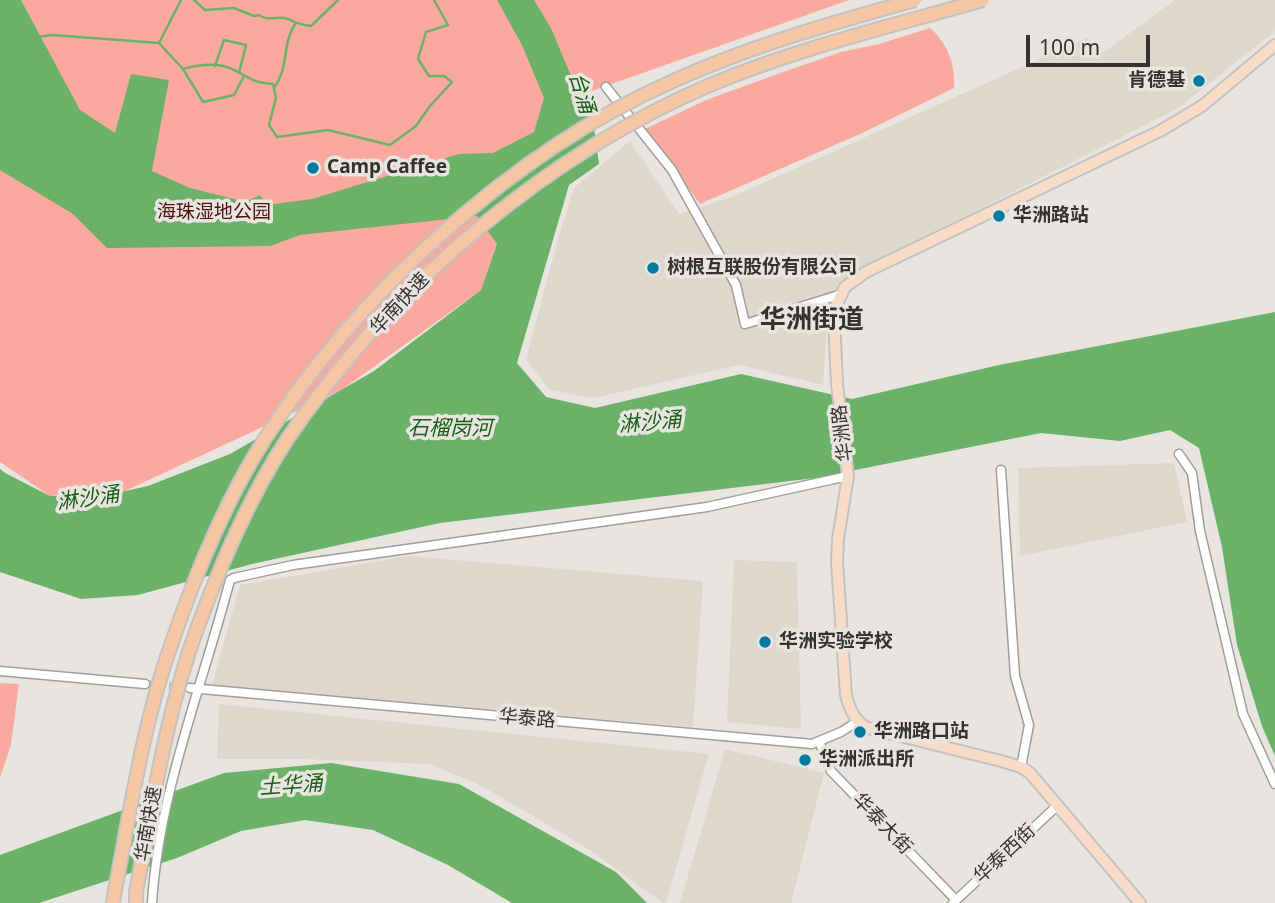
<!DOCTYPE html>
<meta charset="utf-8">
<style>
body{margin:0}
#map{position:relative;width:1275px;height:903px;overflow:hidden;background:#e8e5e0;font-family:"Noto Sans",sans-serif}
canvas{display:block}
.scale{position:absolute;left:1026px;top:35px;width:124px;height:32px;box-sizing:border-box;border:4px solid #343331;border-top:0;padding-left:9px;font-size:21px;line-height:24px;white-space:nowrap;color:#343331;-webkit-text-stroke:5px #e8e5e0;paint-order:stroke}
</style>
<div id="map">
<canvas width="1275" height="903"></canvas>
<div class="scale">100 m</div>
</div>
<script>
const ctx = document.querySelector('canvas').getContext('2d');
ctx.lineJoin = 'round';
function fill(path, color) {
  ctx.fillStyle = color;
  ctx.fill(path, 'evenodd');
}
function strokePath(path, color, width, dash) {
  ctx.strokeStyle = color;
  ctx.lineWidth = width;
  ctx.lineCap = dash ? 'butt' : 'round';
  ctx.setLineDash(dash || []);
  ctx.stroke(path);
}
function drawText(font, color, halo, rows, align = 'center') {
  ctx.font = font + ' "Noto Sans","Noto Sans SC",sans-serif';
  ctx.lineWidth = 7;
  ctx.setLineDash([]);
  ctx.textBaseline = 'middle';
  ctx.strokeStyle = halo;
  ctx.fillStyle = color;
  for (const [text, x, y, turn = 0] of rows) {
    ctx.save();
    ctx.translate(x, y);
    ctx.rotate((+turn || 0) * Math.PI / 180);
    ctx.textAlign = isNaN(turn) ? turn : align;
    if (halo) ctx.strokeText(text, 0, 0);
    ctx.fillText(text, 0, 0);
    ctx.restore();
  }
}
const built = new Path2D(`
 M1175,0H1275V31L1177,109L859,270L839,285L828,308L823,385L739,365L593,398L550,390L526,360L560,232L574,188L630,141L679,214L734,196L1087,38L1097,57Z
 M1174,463L1187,522L1020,556L1018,468Z
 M408,556L703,581L693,727L212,685L240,585Z
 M734,560L797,562L801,729L727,722Z
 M219,704L709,754L666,903H663L587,848L480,785L429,764L303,759H217Z
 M725,749L824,773L791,903H680Z`);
const green = new Path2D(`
 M21,0H849L589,92L550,117L497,244L481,290L340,391L125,491L50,496L0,462V50L47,49Z
 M930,28C947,42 956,66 954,88L860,134L700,204L645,129L706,100L783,72L841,52L879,44Z
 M0,683L19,684L11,744L0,778Z`);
const water = new Path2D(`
 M0,0H21L80,110L115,133L131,74L169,80L152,171L190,188L246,202L260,195L267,205L312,199L459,154L493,153L534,132L544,98L522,45L497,0H534L551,28L571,76L589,92L599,164L569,185L517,363L546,397L595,408L741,374L852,399L999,365L1275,312V756L1262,726L1237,645L1222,547L1199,448L1170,430L1120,441L1041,433L815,478L440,523L252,564L138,595L81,599L0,572V469L5,473L50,496L98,497L148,486L230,454L374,371L481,290L497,244L477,216L300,235L270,246L107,248L73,214L0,170Z
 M331,763L459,784L616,872L647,903H512L448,865L373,830L305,820L241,831L177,858L39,903H0V855L224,773Z`);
const stream = new Path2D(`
 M194,0L205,10L234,8L254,16L259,15C268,22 278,15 288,19C296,23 302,25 311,26L338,0
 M38,37L52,35L159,43L183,69C198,65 217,62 232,69C251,78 250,82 273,84L276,98L269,125L277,137L328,130L390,145L416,126L430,106L452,82L444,76H429L418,59L426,32L448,25L434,0
 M159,43L181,0
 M215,66L224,40L246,45L239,73
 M183,69L203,102L234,95L244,76
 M274,88C289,68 282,44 295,24`);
const minorTunnel = new Path2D(`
 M145,684L180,687`);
const minor = new Path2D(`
 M606,87L672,170L736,285L745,324L842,294
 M1179,454L1192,473L1200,531L1243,714L1275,784
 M1001,470L1015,676L1029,725L1021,767
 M0,671L145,684
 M190,688L812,744L841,732L858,721
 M819,741L831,771L956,900
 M152,903C159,792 202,687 230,580L234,578L293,565L707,507L848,476
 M953,903L1058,805`);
const major = new Path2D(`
 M1140,903L1030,773L1021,767L1001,761L868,728C855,722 849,708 846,695L837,562L838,539L848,476L837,384L834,319L836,306L845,287L866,272L1160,131L1202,106L1275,45`);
const highway = new Path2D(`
 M136,892V903
 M113,903L115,890`);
const highwayBridge = new Path2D(`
 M115,890C131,808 143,724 171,645C195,575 224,503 264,440C357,294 513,152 671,82C750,46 832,23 915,0
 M136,892C153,802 166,712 198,626C223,558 259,476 302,418C404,276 549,154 710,85C798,48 892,26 983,0`);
const markers = [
 [1199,81,7,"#007aa1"],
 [313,168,7,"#007aa1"],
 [999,216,7,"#007aa1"],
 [653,268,7,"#007aa1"],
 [765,642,7,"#007aa1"],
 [860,732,7,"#007aa1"],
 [805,760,7,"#007aa1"]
];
const poiNames = [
 ["肯德基",1185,81,"right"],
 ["Camp Caffee",327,168],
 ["华洲路站",1013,216],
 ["树根互联股份有限公司",667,268],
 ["华洲实验学校",779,642],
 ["华洲路口站",874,732],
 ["华洲派出所",819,760]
];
const parkNames = [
 ["海珠湿地公园",214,213]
];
const streetNames = [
 ["华南快速",400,304,-47],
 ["华洲路",843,433,-97],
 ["华泰路",527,719,5],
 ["华南快速",149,824,-80],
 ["华泰大街",882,824,46],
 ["华泰西街",1005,854,-43]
];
const waterNames = [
 ["台涌",581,93,73],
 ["淋沙涌",650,423,-5],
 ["石榴岗河",450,429],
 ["淋沙涌",88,499,-8],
 ["土华涌",291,786,-4]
];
const districtNames = [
 ["华洲街道",812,321]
];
fill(built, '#ded8cc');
fill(green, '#fba99e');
fill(water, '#6bb168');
strokePath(stream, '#6bb168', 2.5);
strokePath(minorTunnel, '#c4c1bd', 8, [8, 4]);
strokePath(minor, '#a19e9a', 11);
strokePath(major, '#c2c2c1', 14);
strokePath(highway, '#c2c2c1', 16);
strokePath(minor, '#fff', 8);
strokePath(major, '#f9dcc8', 10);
strokePath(highway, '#f5c5a4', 12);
strokePath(highwayBridge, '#c2c2c1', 16, []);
strokePath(highwayBridge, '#f5c5a4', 12);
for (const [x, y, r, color] of markers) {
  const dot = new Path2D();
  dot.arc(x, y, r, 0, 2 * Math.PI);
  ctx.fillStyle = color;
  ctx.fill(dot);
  strokePath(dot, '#e8e5e0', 2.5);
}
drawText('bold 19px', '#343331', '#e8e5e0', poiNames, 'left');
drawText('19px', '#50120e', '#e8e5e0', parkNames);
drawText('19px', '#343331', '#e8e5e0', streetNames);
drawText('italic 21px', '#185f18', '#e8e5e0', waterNames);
drawText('bold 26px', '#343331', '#e8e5e0', districtNames);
</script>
